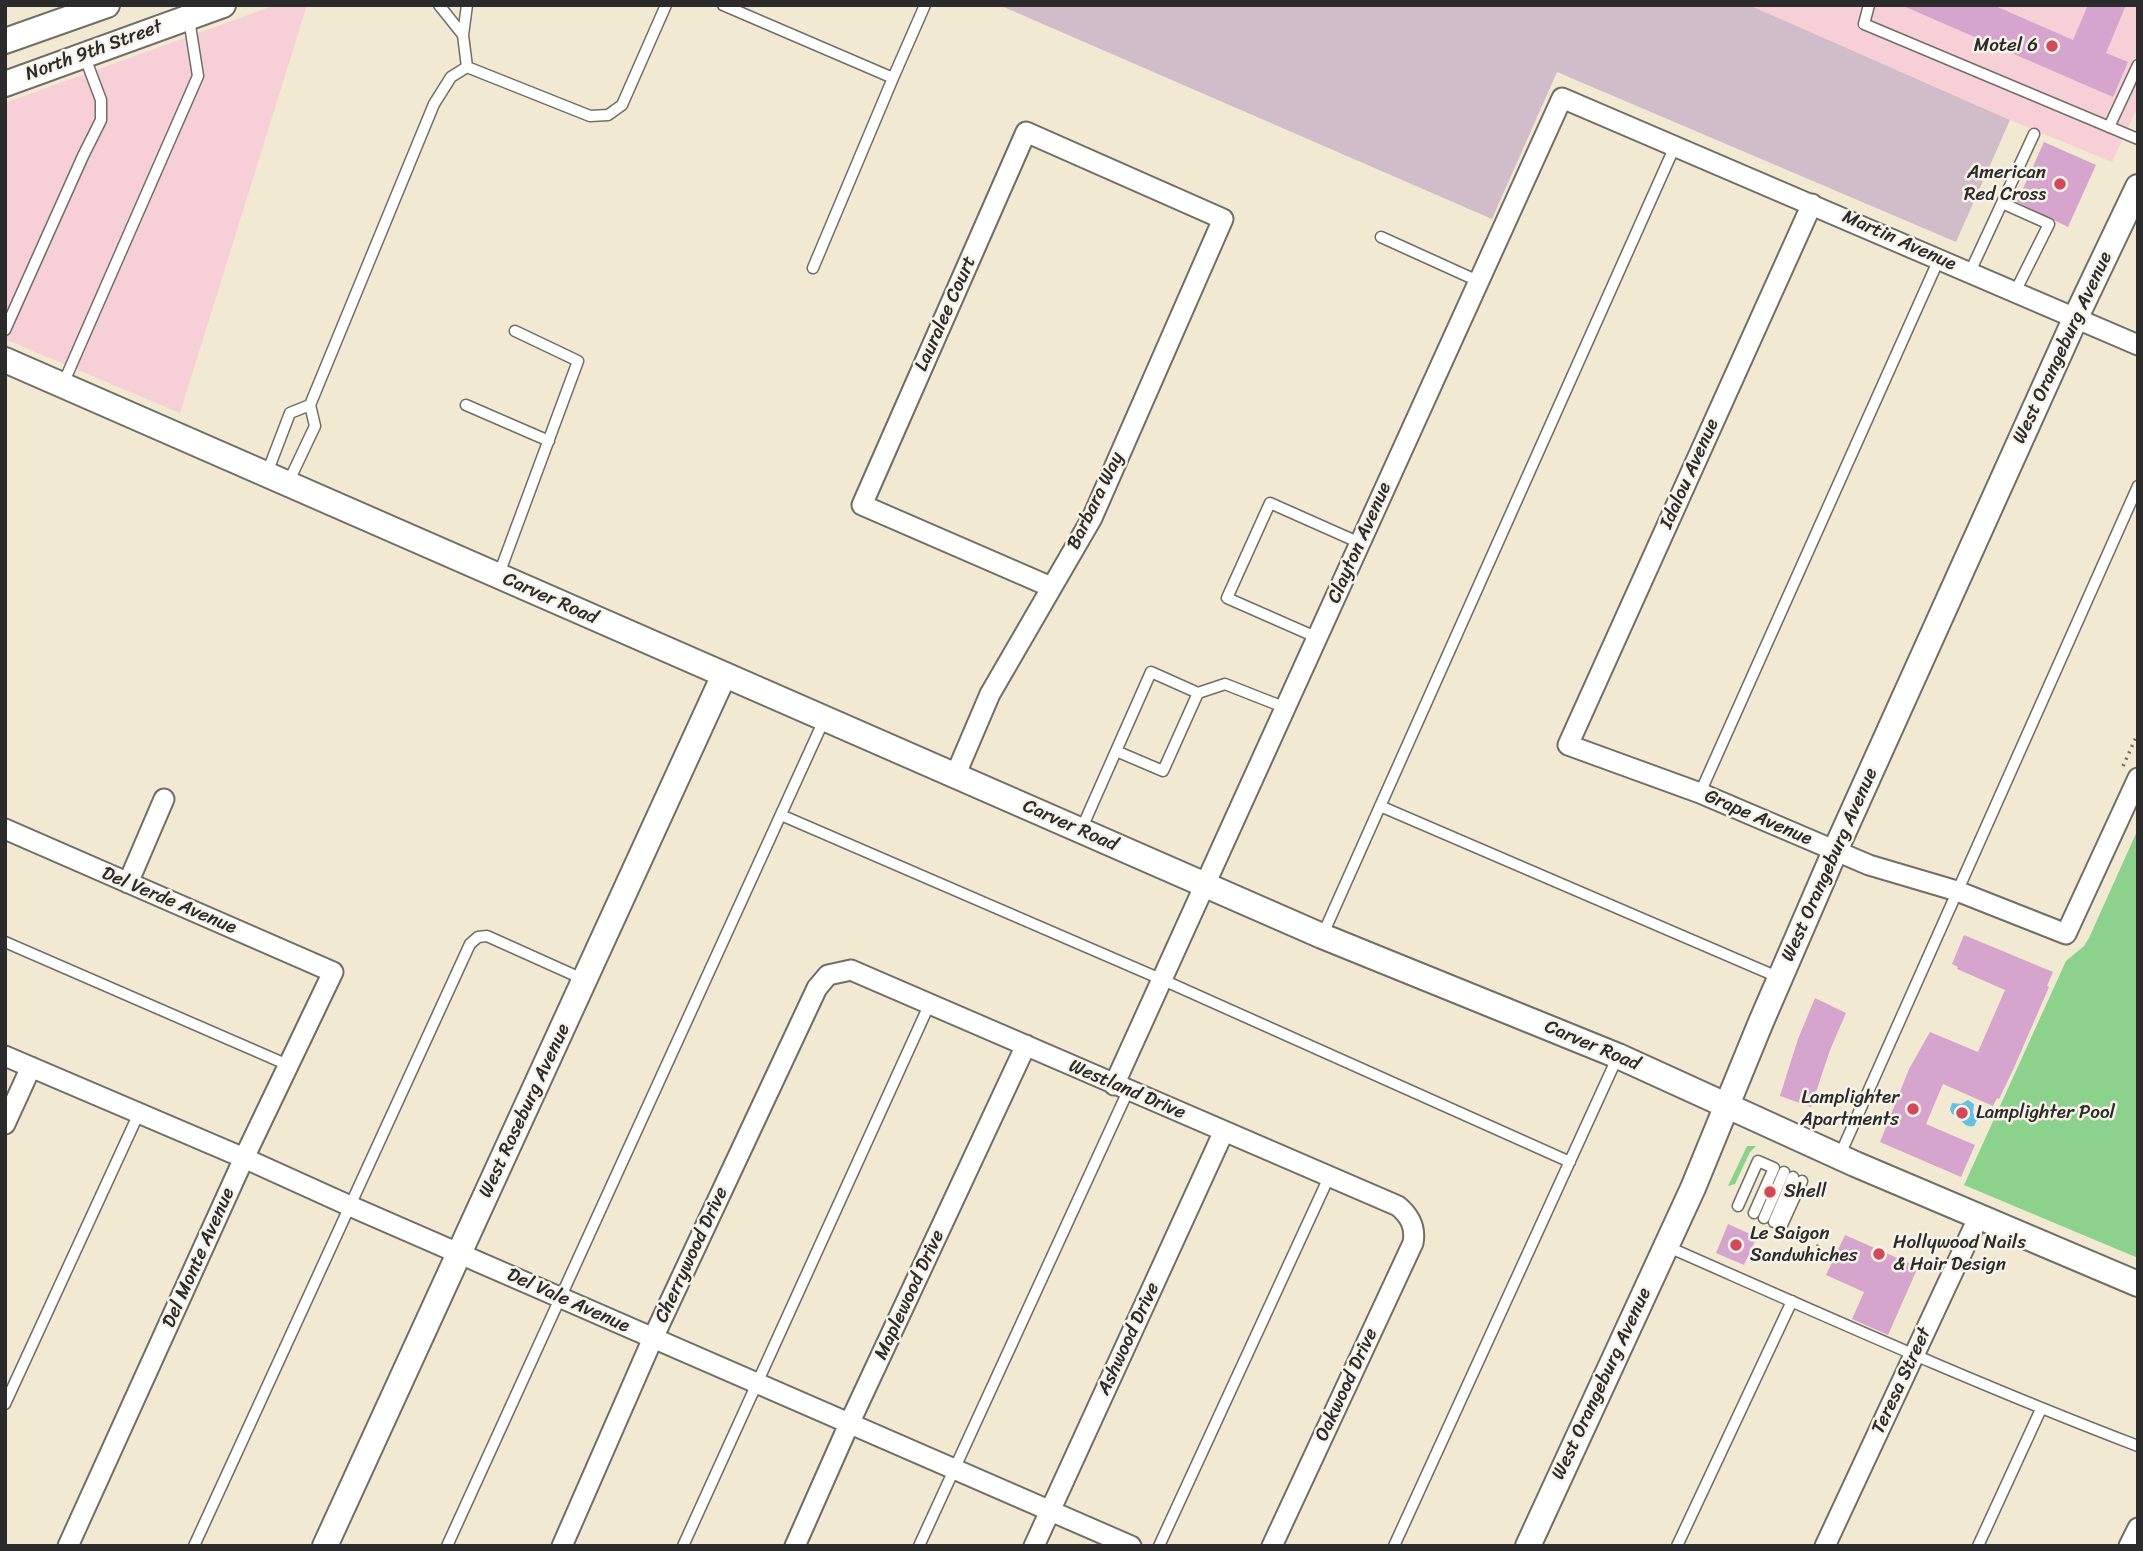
<!DOCTYPE html>
<style>
body{margin:0}
#map{position:relative;width:2143px;height:1551px;overflow:hidden;background:#f1e9d2;font-family:Sriracha,sans-serif}
canvas{display:block}
.frame{position:absolute;inset:0;border:7px solid #2b2b2b;pointer-events:none}
</style>
<div id="map">
<canvas width="2143" height="1551"></canvas>
<div class="frame"></div>
</div>
<script>
const ctx = document.querySelector('canvas').getContext('2d');
ctx.lineJoin = 'round';
function fill(path, color) {
  ctx.fillStyle = color;
  ctx.fill(path, 'evenodd');
}
function strokePath(path, color, width, dash) {
  ctx.strokeStyle = color;
  ctx.lineWidth = width;
  ctx.lineCap = dash ? 'butt' : 'round';
  ctx.setLineDash(dash || []);
  ctx.stroke(path);
}
function drawText(font, color, halo, rows, align = 'center') {
  ctx.font = font + ' Sriracha,sans-serif';
  ctx.lineWidth = 5;
  ctx.setLineDash([]);
  ctx.textBaseline = 'middle';
  ctx.strokeStyle = halo;
  ctx.fillStyle = color;
  for (const [text, x, y, turn = 0] of rows) {
    ctx.save();
    ctx.translate(x, y);
    ctx.rotate((+turn || 0) * Math.PI / 180);
    ctx.textAlign = isNaN(turn) ? turn : align;
    if (halo) ctx.strokeText(text, 0, 0);
    ctx.fillText(text, 0, 0);
    ctx.restore();
  }
}
const built = new Path2D(`
 M276,5H307L180,413L5,339V103Z
 M1749,5H2138V106L2112,162L2010,120Z`);
const industrial = new Path2D(`
 M999,5H1749L2010,120L1956,242L1557,72L1492,219Z`);
const green = new Path2D(`
 M2138,829V1258L1964,1185L2066,961L2084,946L2089,938Z
 M1747,1146H1756L1750,1152L1735,1184L1728,1186Z`);
const water = new Path2D(`
 M1968,1100L1974,1104L1973,1113L1977,1120L1974,1126C1964,1129 1961,1117 1952,1114L1950,1109L1952,1103L1961,1104Z`);
const building = new Path2D(`
 M1901,5H1993L2073,40L2088,5H2126L2106,53L2128,62L2113,97Z
 M2044,142L2096,165L2068,227L2017,202Z
 M1964,935L2053,972L2047,986L2049,987L2013,1070L1999,1099L1997,1098L1993,1106L1943,1084L1926,1124L1975,1145L1961,1177L1880,1142L1909,1069L1930,1032L1978,1052L2005,990L1957,969L1958,967L1952,964Z
 M1815,998L1846,1013L1830,1050L1811,1107L1780,1096L1798,1039Z
 M1728,1224L1757,1237L1744,1265L1716,1253Z
 M1845,1235L1918,1267L1888,1335L1852,1319L1864,1292L1826,1275Z`);
const path = new Path2D(`
 M2123,766L2138,733
 M1811,1259L1820,1242`);
const service = new Path2D(`
 M439,5L463,35
 M723,5L893,78L813,268
 M1869,5L1864,24L2138,139
 M467,67L463,35L467,5
 M893,78L925,5
 M2109,127L2138,65
 M2002,203L2049,224L2015,292
 M1381,237L1478,281
 M1970,272L2034,134
 M5,330L83,156L101,120V100L84,55
 M63,384L198,76L189,19
 M310,405L434,104L451,77L467,67L590,116L608,115L622,105L666,5
 M466,405L549,441
 M267,473L290,413L310,405L315,426L288,483
 M499,574L578,361L515,331
 M1318,638L1227,598L1270,503L1360,543
 M1116,751L1163,771L1198,693
 M1700,793L1939,259
 M1380,806L1780,978
 M781,815L1163,980L1570,1162
 M1081,830L1151,672L1198,693L1225,684L1286,708
 M1323,934L1675,146
 M5,942L288,1065
 M1839,1157L2138,486
 M1738,1206L1758,1161L1774,1168L1754,1213
 M1764,1218L1784,1172
 M1774,1222L1793,1177
 M1782,1225L1802,1181
 M1666,1246C1823,1315 1978,1385 2138,1446
 M5,1404L139,1113
 M194,1546L470,944L478,937L487,936L585,980
 M447,1546L824,720
 M683,1546L930,1003
 M919,1546L1128,1091
 M1159,1546L1329,1177
 M1394,1546L1618,1056
 M1677,1546L1792,1301
 M1978,1546L2041,1409`);
const minor = new Path2D(`
 M1812,204L1568,745L1700,793L1869,865L1957,891L2066,934L2138,778
 M955,776L990,694L1092,518L1223,219L1026,132L862,505L1051,587
 M5,829L333,972L244,1158L68,1546
 M128,883L164,799
 M5,1056L244,1158L350,1206L1131,1546
 M1114,1085L1562,98L2138,345
 M5,1124L31,1067
 M562,1546L653,1338L817,988L828,975L851,970L1398,1206C1410,1216 1416,1227 1413,1243L1272,1546
 M795,1546L849,1424L1026,1045
 M1034,1546L1224,1131
 M1825,1546L1979,1216
 M2129,1546L2138,1528`);
const tertiary = new Path2D(`
 M5,41L107,5
 M5,84L223,5
 M5,360L1322,936L1618,1056L1855,1164L2138,1284
 M325,1546L724,675
 M1528,1546L1693,1188L1761,1022L1835,851L2076,317L2138,187`);
const markers = [
 [2052,46,7,"#d1495b"],
 [2060,184,7,"#d1495b"],
 [1913,1109,7,"#d1495b"],
 [1962,1113,7,"#d1495b"],
 [1770,1192,7,"#d1495b"],
 [1736,1245,7,"#d1495b"],
 [1879,1254,7,"#d1495b"]
];
const poiNames = [
 ["Motel 6",2038,46,"right"],
 ["American",2046,173,"right"],
 ["Red Cross",2046,195,"right"],
 ["Lamplighter",1899,1098,"right"],
 ["Apartments",1899,1120,"right"],
 ["Lamplighter Pool",1976,1113],
 ["Shell",1784,1192],
 ["Le Saigon",1750,1234],
 ["Sandwhiches",1750,1256],
 ["Hollywood Nails",1893,1243],
 ["& Hair Design",1893,1265]
];
const streetNames = [
 ["North 9th Street",94,51,-20],
 ["Martin Avenue",1899,241,24],
 ["Lauralee Court",946,314,-66],
 ["West Orangeburg Avenue",2063,348,-65],
 ["Idalou Avenue",1690,474,-66],
 ["Barbara Way",1096,501,-64],
 ["Clayton Avenue",1360,543,-66],
 ["Carver Road",550,599,24],
 ["Grape Avenue",1758,818,23],
 ["Carver Road",1070,826,24],
 ["West Orangeburg Avenue",1830,865,-66],
 ["Del Verde Avenue",169,901,23],
 ["Carver Road",1592,1046,23],
 ["Westland Drive",1127,1090,23],
 ["West Roseburg Avenue",525,1111,-65],
 ["Cherrywood Drive",692,1255,-65],
 ["Del Monte Avenue",199,1258,-66],
 ["Maplewood Drive",910,1295,-65],
 ["Del Vale Avenue",568,1301,24],
 ["Ashwood Drive",1129,1339,-65],
 ["Teresa Street",1902,1381,-65],
 ["West Orangeburg Avenue",1602,1384,-65],
 ["Oakwood Drive",1347,1385,-65]
];
fill(built, '#f6cfd7');
fill(industrial, '#d1bdc9');
fill(green, '#8cd28c');
fill(water, '#63c1e1');
fill(building, '#d5a5cd');
strokePath(service, '#706e65', 13);
strokePath(minor, '#706e65', 23);
strokePath(tertiary, '#706e65', 28);
strokePath(path, '#706e65', 3.5, [2, 5]);
strokePath(service, '#fff', 10);
strokePath(minor, '#fff', 19);
strokePath(tertiary, '#fff', 24);
for (const [x, y, r, color] of markers) {
  const dot = new Path2D();
  dot.arc(x, y, r, 0, 2 * Math.PI);
  ctx.fillStyle = color;
  ctx.fill(dot);
  strokePath(dot, '#f7f3e8', 2.5);
}
drawText('19px', '#2b2b2b', '#f7f3e8', poiNames, 'left');
drawText('19px', '#2b2b2b', '#f7f3e8', streetNames);
</script>
